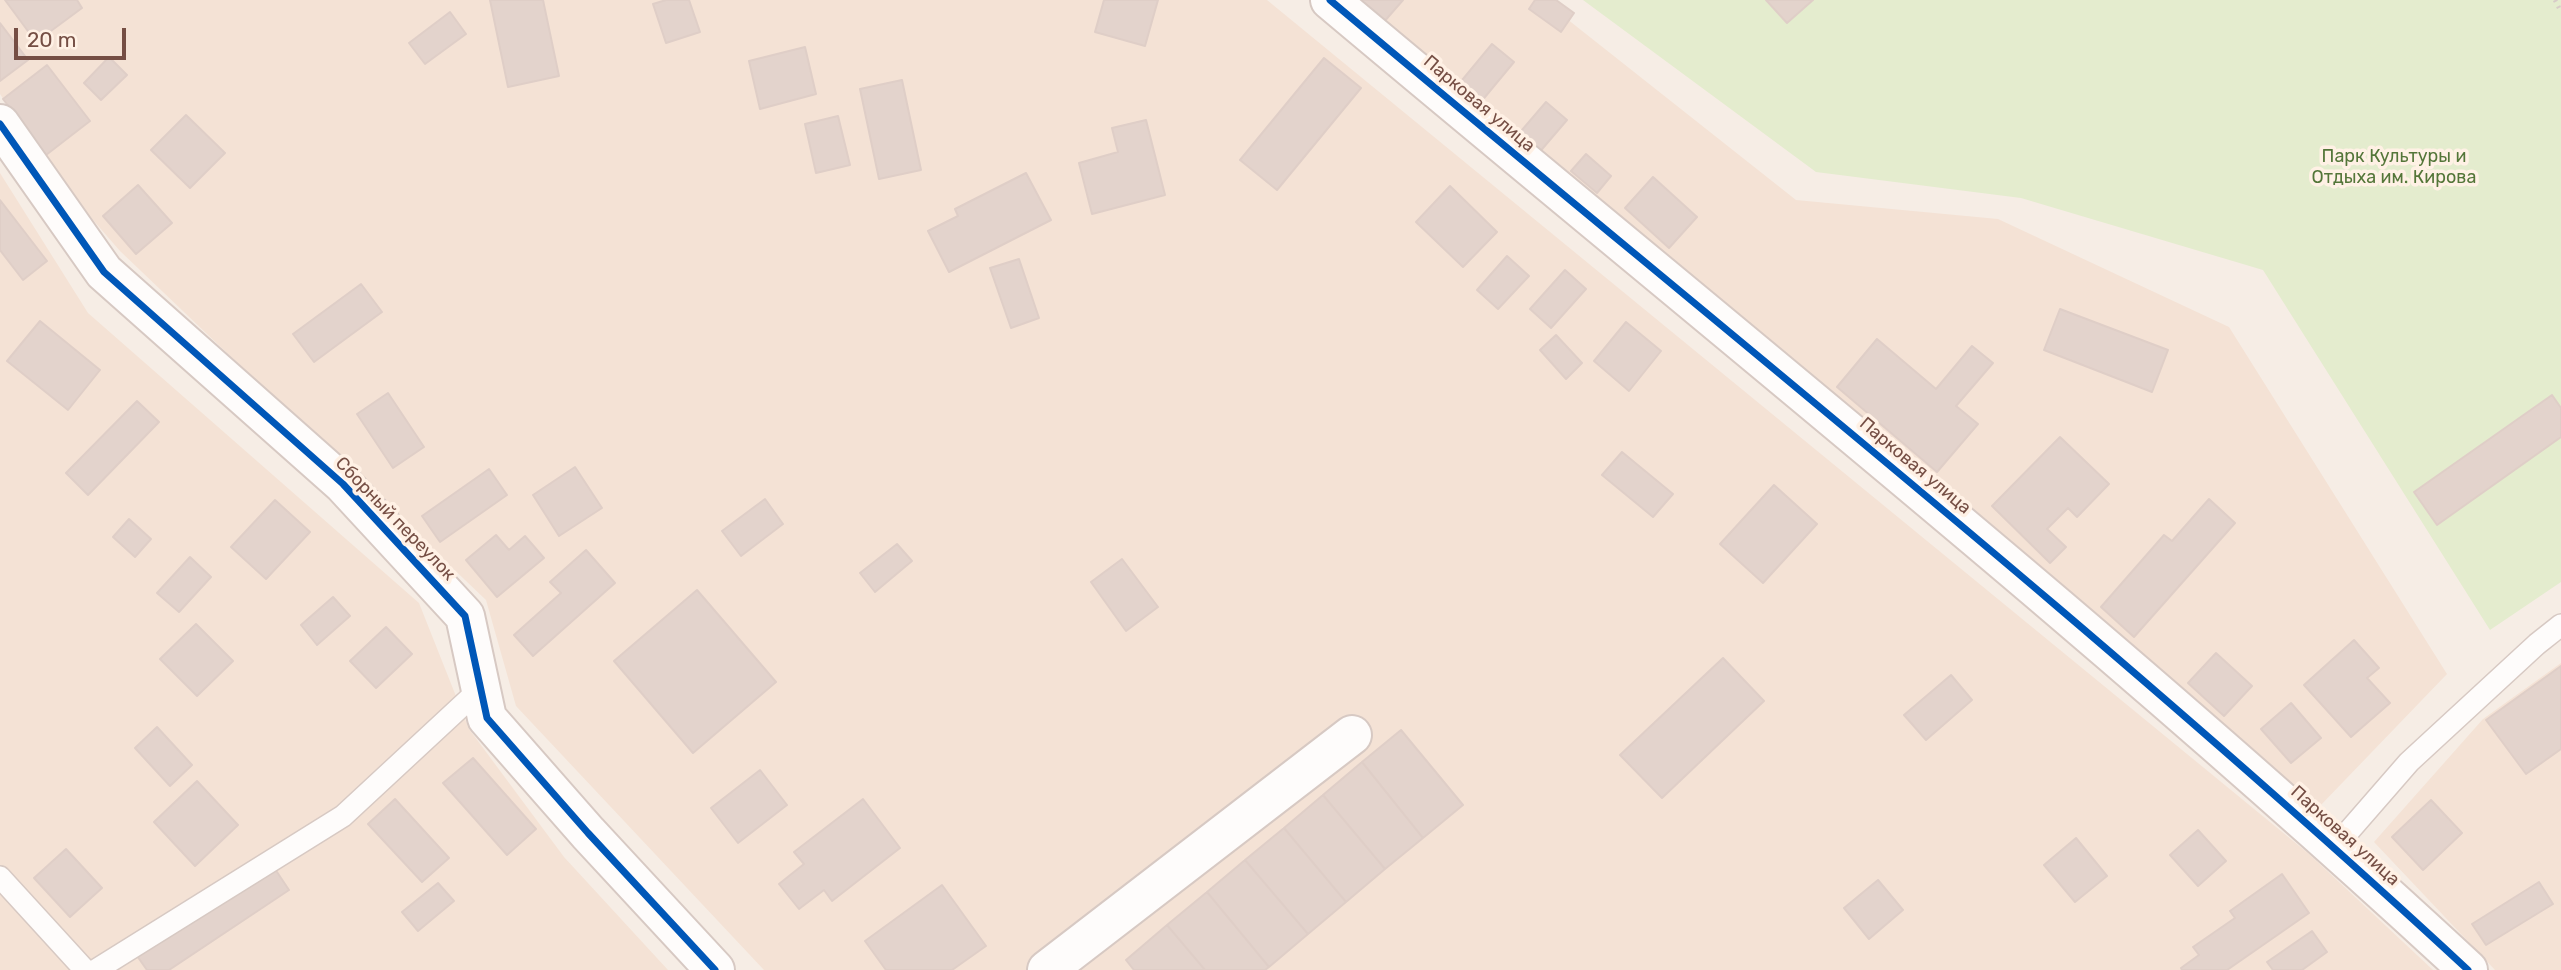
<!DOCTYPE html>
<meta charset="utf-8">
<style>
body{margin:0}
#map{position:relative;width:2561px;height:970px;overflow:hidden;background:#f6ede5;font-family:Rubik,sans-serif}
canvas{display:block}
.scale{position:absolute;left:14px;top:28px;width:112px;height:32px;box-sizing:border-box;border:4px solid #754e44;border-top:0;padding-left:9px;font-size:21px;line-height:24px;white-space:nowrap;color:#754e44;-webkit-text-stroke:5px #fff1e5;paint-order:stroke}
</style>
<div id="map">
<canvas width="2561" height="970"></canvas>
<div class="scale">20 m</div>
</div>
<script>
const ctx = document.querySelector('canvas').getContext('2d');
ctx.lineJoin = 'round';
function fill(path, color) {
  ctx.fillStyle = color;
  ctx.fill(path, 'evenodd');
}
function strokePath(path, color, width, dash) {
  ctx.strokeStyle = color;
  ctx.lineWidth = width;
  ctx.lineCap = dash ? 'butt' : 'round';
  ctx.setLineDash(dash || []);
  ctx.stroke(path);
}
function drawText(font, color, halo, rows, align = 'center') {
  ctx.font = font + ' Rubik,sans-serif';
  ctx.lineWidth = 7;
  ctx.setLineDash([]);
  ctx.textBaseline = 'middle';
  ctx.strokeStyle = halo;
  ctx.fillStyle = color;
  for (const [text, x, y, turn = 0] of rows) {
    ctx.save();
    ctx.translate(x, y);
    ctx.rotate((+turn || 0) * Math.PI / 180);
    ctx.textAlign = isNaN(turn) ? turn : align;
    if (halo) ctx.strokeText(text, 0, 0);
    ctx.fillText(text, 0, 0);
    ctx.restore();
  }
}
const residential = new Path2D(`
 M0,0H1267L2309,854L2433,970H764L516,706L486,600L120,251L53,174L0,94Z
 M1355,0H1543L1796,200L1998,219L2229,327L2447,674L2319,807Z
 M0,173L88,313L419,603L469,729L564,857L668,970H0Z
 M2561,663V970H2495L2374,842L2483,719Z`);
const green = new Path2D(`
 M1583,0H2561V582L2490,630L2263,270L2021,198L1816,172Z`);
const building = new Path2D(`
 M5,0H77L82,8L36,42Z
 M490,0H543L559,76L508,87Z
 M666,0H689L700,32L666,43L653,4Z
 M1104,0H1158L1145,46L1095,32Z
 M1356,0H1403L1383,23Z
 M1535,0H1556L1574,13L1561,32L1529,9Z
 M1766,0H1813L1787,23Z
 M450,12L466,34L425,64L409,43Z
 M0,23L28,60L0,81Z
 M1492,44L1514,62L1480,103L1458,85Z
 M805,47L816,94L760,109L749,61Z
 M109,57L127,75L101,100L84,83Z
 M1324,58L1361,88L1277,190L1240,160Z
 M47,65L90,121L46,155L3,99Z
 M902,80L921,170L879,179L860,89Z
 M1546,102L1567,120L1537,155L1516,137Z
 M186,115L225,153L190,188L151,150Z
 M838,116L850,165L816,173L805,124Z
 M1146,120L1165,195L1092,214L1079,163L1118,152L1112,128Z
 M1586,154L1611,176L1597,193L1571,171Z
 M1026,173L1051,220L949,272L928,231L958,216L955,209Z
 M1653,177L1697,217L1669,248L1625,208Z
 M138,185L172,223L136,254L103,216Z
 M1450,186L1497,232L1463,267L1416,222Z
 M0,200L47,261L23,280L0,250Z
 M1507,256L1529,276L1498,309L1477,290Z
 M1019,259L1039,318L1011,328L990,268Z
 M1565,270L1586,289L1551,328L1530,309Z
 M361,284L382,312L314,362L293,334Z
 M2060,309L2168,350L2152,392L2044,350Z
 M40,321L100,370L68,410L7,361Z
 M1626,322L1661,351L1629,391L1594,361Z
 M1556,335L1582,363L1566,379L1540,350Z
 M1877,339L1936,389L1972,346L1993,363L1956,406L1978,424L1937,472L1837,387Z
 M388,393L424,447L393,468L357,414Z
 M2552,395L2561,408V437L2437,525L2414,492Z
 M137,401L159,422L88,495L66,473Z
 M2060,437L2109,484L2077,517L2068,508L2047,529L2066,547L2050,563L1992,506Z
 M1622,452L1673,494L1653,517L1602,475Z
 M575,467L602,508L559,536L533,495Z
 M489,469L507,495L440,542L422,516Z
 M1774,485L1817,524L1763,583L1720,544Z
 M765,499L783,524L741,556L722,531Z
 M2209,499L2235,523L2134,637L2101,607L2164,535L2172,541Z
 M275,500L310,532L266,579L231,547Z
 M129,519L151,539L135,557L113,537Z
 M496,535L509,550L525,536L544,558L497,597L466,560Z
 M897,544L912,561L875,592L860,573Z
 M586,550L615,583L533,656L514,635L561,593L550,582Z
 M190,557L211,577L179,612L157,593Z
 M1122,559L1158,607L1126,631L1091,582Z
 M697,590L776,682L693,753L614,661Z
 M333,597L350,616L317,645L301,625Z
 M196,624L233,661L197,696L160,659Z
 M386,627L412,654L376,688L350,661Z
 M2354,640L2379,668L2367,678L2390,703L2351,737L2304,685Z
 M2216,653L2252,686L2224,716L2188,683Z
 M1723,658L1764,701L1662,798L1620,755Z
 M2561,666V749L2526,774L2486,720Z
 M1951,675L1972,700L1926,740L1904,715Z
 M2291,703L2321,738L2291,763L2261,729Z
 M157,727L192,765L170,786L135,748Z
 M1401,730L1463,805L1423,838L1362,762Z
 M473,758L536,829L507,855L443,783Z
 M1362,762L1423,838L1385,869L1323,795Z
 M760,770L787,805L738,843L711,808Z
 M197,781L238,825L195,866L154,822Z
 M1323,795L1385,869L1346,902L1284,828Z
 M395,799L449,858L422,882L368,824Z
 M863,799L900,848L832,901L824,890L799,909L779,884L804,864L794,852Z
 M2431,800L2462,833L2423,870L2392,837Z
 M1284,828L1346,902L1308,934L1245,860Z
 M2198,830L2226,861L2198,886L2170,855Z
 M2076,838L2107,876L2075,902L2044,865Z
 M66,849L102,888L70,917L34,878Z
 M1245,860L1308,934L1269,967L1207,892Z
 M271,863L289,890L169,970H147L135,953Z
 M2282,874L2309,913L2227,970H2182L2181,968L2199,955L2193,947L2235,918L2230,911Z
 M1878,880L1903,910L1869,939L1844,908Z
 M2539,882L2553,904L2486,945L2472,924Z
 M438,883L454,901L418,931L402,912Z
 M942,885L986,946L952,970H886L865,941Z
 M1207,892L1269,967L1265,970H1205L1167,925Z
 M1167,925L1205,970H1134L1126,960Z
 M2312,931L2327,952L2302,970H2273L2267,962Z`);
const path = new Path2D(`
 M2555,0L2561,12`);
const lane = new Path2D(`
 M2335,847L2409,762L2537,644L2561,625
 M0,877L85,970
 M96,970L343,816L481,688`);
const street = new Path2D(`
 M1330,0C1712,321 2102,631 2468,970
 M0,124L104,272L343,484L465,616L487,718L588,833L715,970
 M1047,970L1352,735`);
const cycleway = new Path2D(`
 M1330,0C1712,321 2102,631 2468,970
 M0,124L104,272L343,484L465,616L487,718L588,833L715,970`);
const streetNames = [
 ["Парковая улица",1479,104,40],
 ["Парковая улица",1915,466,40],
 ["Сборный переулок",395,519,46],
 ["Парковая улица",2345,836,42]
];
const parkNames = [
 ["Парк Культуры и",2394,157],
 ["Отдыха им. Кирова",2394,178]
];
fill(residential, '#f4e2d5');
fill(green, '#e4ecce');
fill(building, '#e3d3cc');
strokePath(building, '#dfcec7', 2);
strokePath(lane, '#d7c9c3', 24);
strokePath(street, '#d7c9c3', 42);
strokePath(path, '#d7cbc7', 4.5, [2, 5]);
strokePath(lane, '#fefcfb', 21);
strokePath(street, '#fefcfb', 38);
strokePath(cycleway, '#0057b8', 7);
drawText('18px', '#754e44', '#fff1e5', streetNames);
drawText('18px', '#547639', '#fff1e5', parkNames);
</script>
